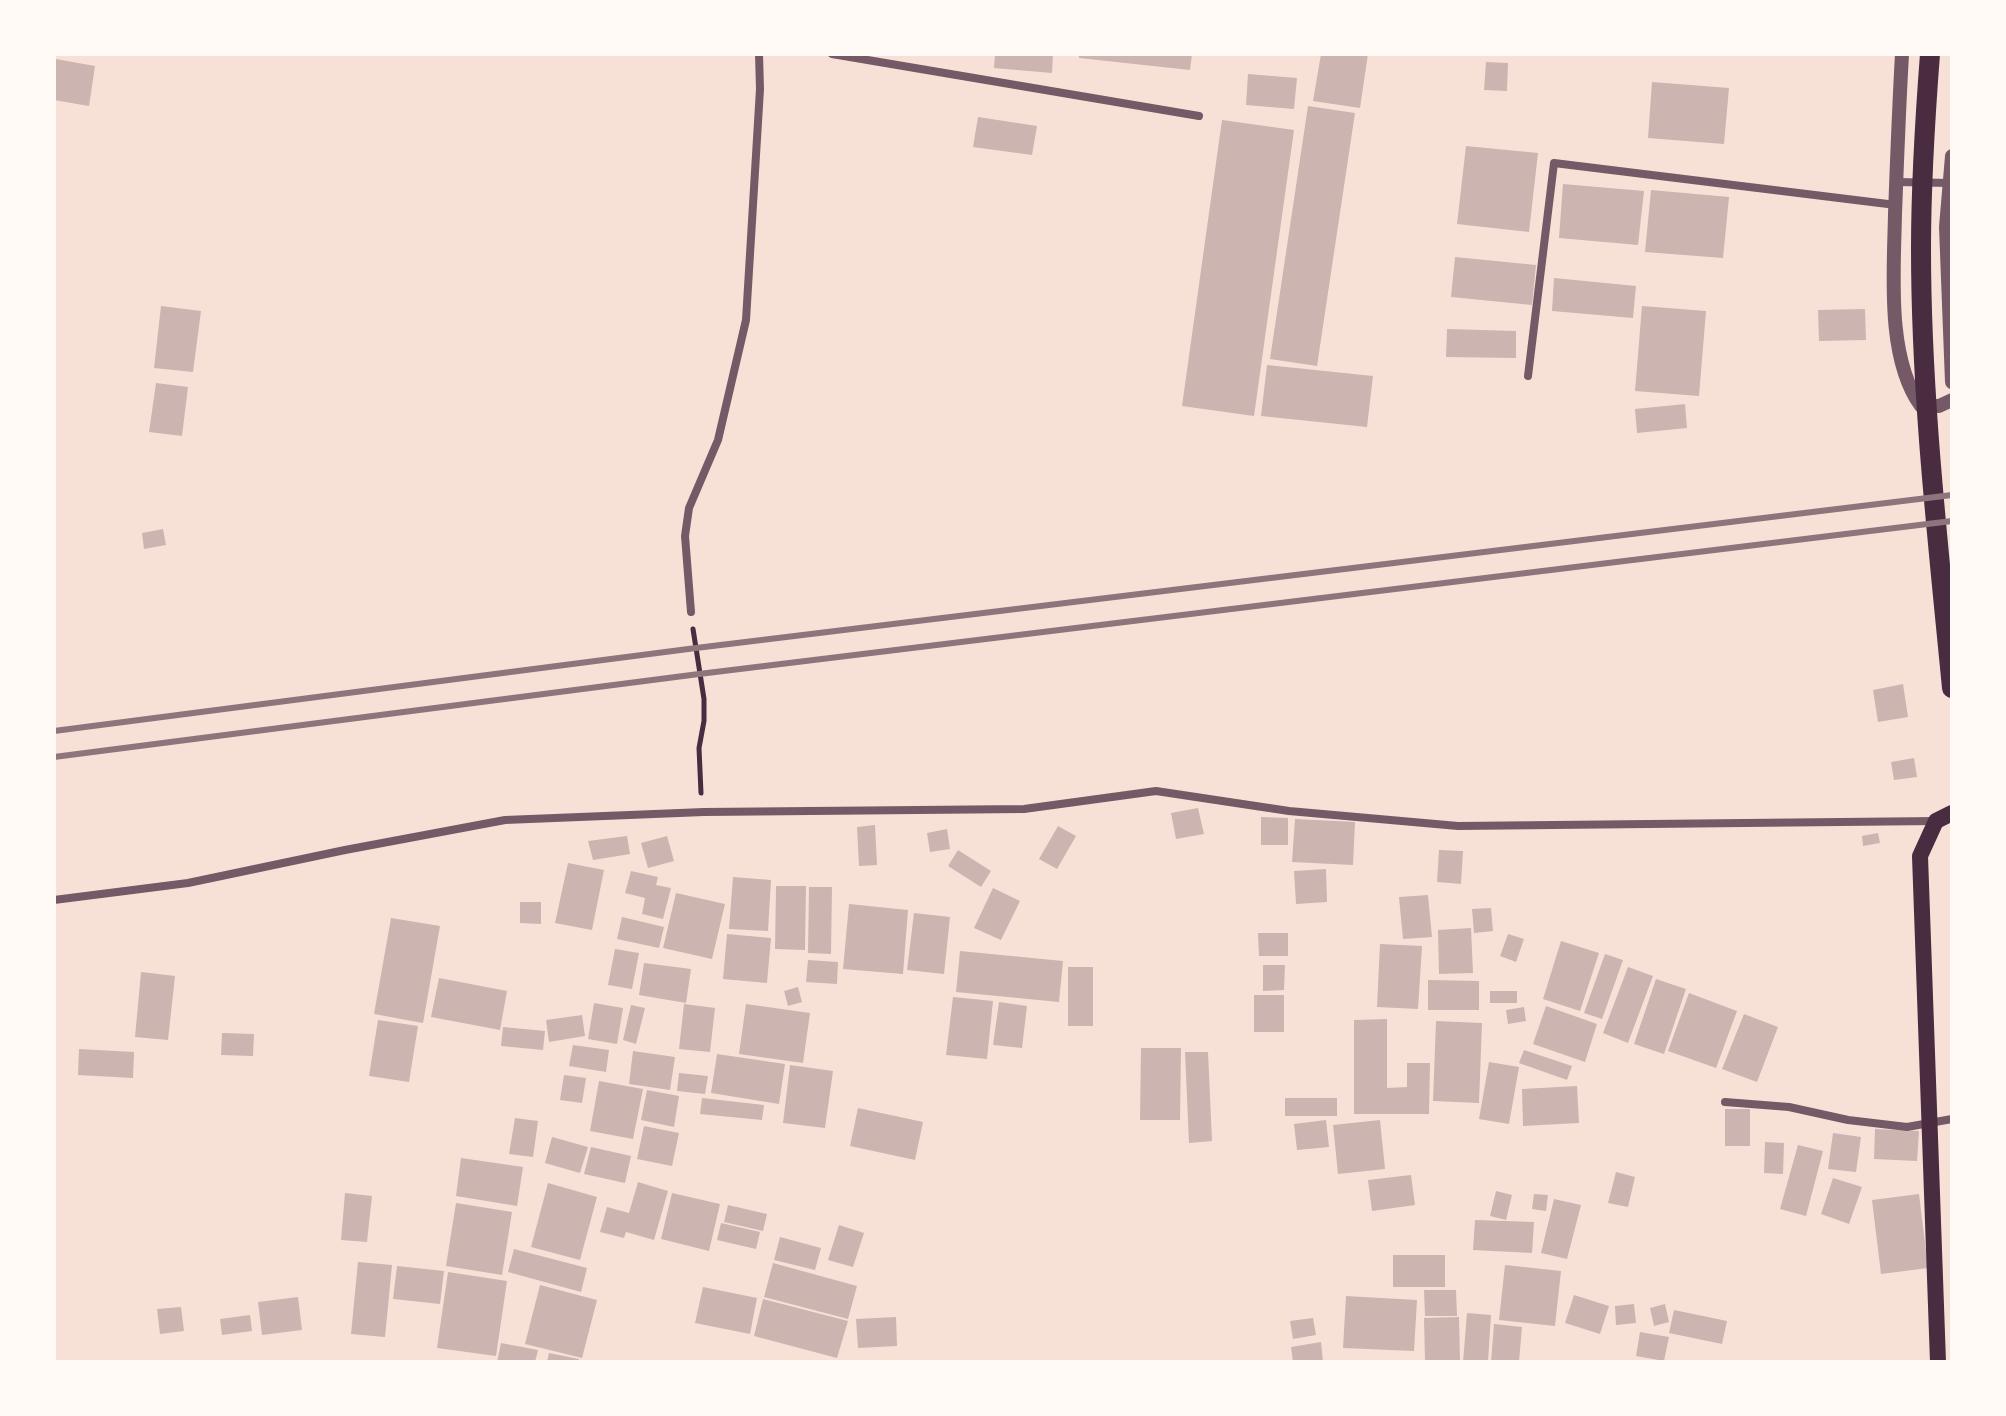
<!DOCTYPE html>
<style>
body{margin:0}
#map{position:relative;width:2006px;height:1416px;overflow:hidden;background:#f7e1d7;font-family:Commissioner,sans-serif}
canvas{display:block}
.frame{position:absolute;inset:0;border:56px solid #fffaf5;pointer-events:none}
</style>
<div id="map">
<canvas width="2006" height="1416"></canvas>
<div class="frame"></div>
</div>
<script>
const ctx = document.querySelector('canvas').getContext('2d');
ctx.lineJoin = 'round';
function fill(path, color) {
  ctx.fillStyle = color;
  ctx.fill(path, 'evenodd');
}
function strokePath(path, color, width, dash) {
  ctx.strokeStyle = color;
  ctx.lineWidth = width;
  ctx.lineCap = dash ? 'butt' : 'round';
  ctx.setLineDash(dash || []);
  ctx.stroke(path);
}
const building = new Path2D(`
 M995,54H1053L1052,73L994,68Z
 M1079,54H1192L1190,70L1079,58Z
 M1321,54H1368L1360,108L1313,101Z
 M56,59L95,66L89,106L54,100Z
 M1486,62L1508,63L1507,91L1484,90Z
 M1248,74L1297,78L1294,109L1246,105Z
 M1652,82L1729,88L1724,144L1648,138Z
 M1308,106L1355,113L1317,366L1270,359Z
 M978,117L1037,126L1032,155L973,147Z
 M1222,120L1294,130L1254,416L1182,406Z
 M1466,146L1538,153L1529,232L1457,224Z
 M1563,184L1644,191L1638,245L1559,238Z
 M1651,190L1729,197L1723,258L1645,252Z
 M1455,257L1536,265L1532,305L1451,297Z
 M1554,278L1636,286L1633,318L1552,311Z
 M161,306L201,311L193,372L154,368Z
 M1642,306L1706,311L1699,396L1635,391Z
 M1865,309L1866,340L1819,341L1818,310Z
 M1447,329L1516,331V358L1446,357Z
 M1267,365L1373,376L1367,427L1261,416Z
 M156,383L188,387L182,436L149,432Z
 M1685,404L1687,428L1637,433L1635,409Z
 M163,529L166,545L144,549L142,533Z
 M1903,684L1908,717L1878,722L1873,690Z
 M1914,758L1917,777L1894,780L1891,762Z
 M1198,808L1204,834L1176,839L1171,813Z
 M1261,817L1288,818V845H1261Z
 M1295,819L1355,822L1353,865L1292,862Z
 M875,825L877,865L859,866L857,827Z
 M1058,826L1076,836L1057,869L1039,859Z
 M947,829L950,849L930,852L927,833Z
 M1878,833L1880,843L1863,846L1862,836Z
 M627,836L630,854L593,860L588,841Z
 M667,836L674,861L648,868L641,843Z
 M958,850L991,871L981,887L948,866Z
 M1439,850L1463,851L1461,884L1437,882Z
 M568,863L604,870L592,930L555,923Z
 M1326,869L1327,902L1296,904L1294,871Z
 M631,871L658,877L656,885L671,888L663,919L642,914L645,898L625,893Z
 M733,877L771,880L768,931L729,929Z
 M776,886H806L805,950L775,949Z
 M809,887H832L831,954L808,953Z
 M993,888L1020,901L1001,940L974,928Z
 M676,893L725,904L712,959L663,948Z
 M1428,895L1432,937L1403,939L1399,897Z
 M520,902H541V924L520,923Z
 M849,904L908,910L903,974L843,969Z
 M1491,908L1493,931L1474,933L1472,909Z
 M914,913L950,917L944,974L907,970Z
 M622,917L664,927L659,948L617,939Z
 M391,918L440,926L423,1023L374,1014Z
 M1471,928L1473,973L1439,974L1438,930Z
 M1258,933H1288V956H1259Z
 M727,934L771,938L767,983L723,979Z
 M1508,934L1524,939L1516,962L1500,956Z
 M1561,941L1599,953L1580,1011L1543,999Z
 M1380,944L1422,946L1418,1009L1377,1007Z
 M615,949L639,953L632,989L608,985Z
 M960,951L1063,961L1059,1002L956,992Z
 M1605,954L1623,960L1602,1019L1584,1013Z
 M808,960L838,962L837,984L806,982Z
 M644,963L691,969L686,1003L639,995Z
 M1263,965H1285L1284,990L1263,991Z
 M1068,967H1093V1026H1068Z
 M1628,967L1653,976L1628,1043L1603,1033Z
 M141,972L175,976L168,1040L135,1037Z
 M439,978L507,991L500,1030L431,1017Z
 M1656,979L1686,989L1664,1054L1634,1044Z
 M1428,980L1479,981V1010H1428Z
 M798,987L802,1002L788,1006L784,991Z
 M1490,991H1517V1003H1490Z
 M1689,993L1737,1011L1716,1068L1668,1051Z
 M1254,995H1284V1032H1254Z
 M953,997L993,1001L987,1059L946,1055Z
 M999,1002L1027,1006L1022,1048L993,1045Z
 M594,1003L623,1008L617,1044L588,1039Z
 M684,1004L715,1008L710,1052L679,1049Z
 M746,1004L810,1013L803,1063L739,1054Z
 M631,1005L645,1008L636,1044L623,1040Z
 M1546,1006L1597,1024L1585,1062L1533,1044Z
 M1524,1007L1526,1021L1508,1024L1506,1010Z
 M1744,1014L1778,1027L1757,1082L1722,1069Z
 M582,1015L585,1036L549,1042L546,1020Z
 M1387,1019V1088L1407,1087V1063H1430L1429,1114H1354V1020Z
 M378,1020L418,1026L409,1082L369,1076Z
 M1436,1021L1482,1023L1479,1103L1433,1101Z
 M503,1027L545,1031L543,1050L501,1046Z
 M222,1033L254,1034L253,1056L221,1055Z
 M573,1045L609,1050L606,1072L569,1066Z
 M1141,1048H1181L1180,1120H1140Z
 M79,1049L134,1052L133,1078L78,1075Z
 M1524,1050L1572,1066L1567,1080L1519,1063Z
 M633,1051L675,1057L670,1090L629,1084Z
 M1185,1052H1208L1212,1141L1189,1143Z
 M717,1054L785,1064L779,1104L711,1093Z
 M1489,1062L1519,1067L1509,1124L1479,1119Z
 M790,1065L833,1071L825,1128L783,1123Z
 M679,1073L708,1076L705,1094L677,1091Z
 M564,1075L586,1078L582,1103L560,1100Z
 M599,1081L643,1089L633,1139L590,1131Z
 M1577,1086L1579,1123L1523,1126L1522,1089Z
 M647,1090L679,1096L674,1127L641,1120Z
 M702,1098L764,1105L762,1120L700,1114Z
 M1285,1098H1337V1116H1285Z
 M858,1108L923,1122L915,1160L850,1146Z
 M1725,1109H1750V1146H1725Z
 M515,1118L538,1121L533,1157L509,1154Z
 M1326,1120L1329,1147L1297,1150L1294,1124Z
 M1380,1120L1385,1169L1338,1174L1333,1125Z
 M644,1126L679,1133L672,1166L637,1159Z
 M1875,1129L1919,1131L1917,1161L1874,1159Z
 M1833,1133L1861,1137L1856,1172L1828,1169Z
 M552,1137L588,1147L580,1173L545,1163Z
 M1765,1142L1784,1143L1783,1174L1764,1173Z
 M1798,1145L1823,1151L1806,1216L1780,1209Z
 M591,1147L631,1156L625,1183L584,1174Z
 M461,1158L523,1167L517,1206L456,1196Z
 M1616,1172L1635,1177L1628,1207L1608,1203Z
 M1411,1175L1415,1205L1372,1211L1368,1180Z
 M1833,1178L1862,1187L1849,1224L1821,1214Z
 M638,1182L668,1191L654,1240L626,1232L624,1238L600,1232L607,1207L629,1213Z
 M548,1183L597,1197L580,1260L531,1247Z
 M1496,1191L1512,1195L1506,1220L1490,1216Z
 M345,1193L372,1196L367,1242L341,1240Z
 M672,1193L720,1204L709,1251L661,1239Z
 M1534,1194L1548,1195L1546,1211L1532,1209Z
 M1919,1194L1928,1268L1881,1274L1872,1200Z
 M1554,1199L1581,1205L1567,1259L1541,1253Z
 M456,1203L512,1212L502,1275L446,1266Z
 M728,1205L767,1214L763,1231L724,1222Z
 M1475,1220L1534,1222L1532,1253L1473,1250Z
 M721,1223L760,1232L756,1249L717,1240Z
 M839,1225L864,1233L853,1267L828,1260Z
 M780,1237L821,1248L815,1270L774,1260Z
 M514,1249L587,1268L581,1292L508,1272Z
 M1393,1255H1445V1287H1393Z
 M358,1262L392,1265L385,1337L351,1334Z
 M773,1263L857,1286L848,1319L764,1297Z
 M1505,1265L1561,1271L1555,1326L1499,1320Z
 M397,1266L444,1271L440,1304L393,1299Z
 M448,1272L507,1281L496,1356L437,1348Z
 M540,1285L597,1300L582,1358L525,1344Z
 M703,1287L757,1298L750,1334L695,1323Z
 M1424,1290H1456L1457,1316H1425Z
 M1574,1295L1609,1306L1600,1334L1565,1323Z
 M1346,1296L1417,1300L1414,1351L1343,1348Z
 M298,1297L302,1330L262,1335L258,1302Z
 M763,1299L848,1321L837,1358L754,1336Z
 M1634,1304L1636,1323L1616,1325L1615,1306Z
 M1665,1304L1669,1322L1654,1326L1650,1308Z
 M181,1307L184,1331L160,1334L157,1309Z
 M1674,1310L1727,1321L1722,1344L1669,1333Z
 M1467,1313L1491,1315L1488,1362H1463Z
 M250,1315L252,1331L222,1335L220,1319Z
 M896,1317L897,1346L858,1348L856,1319Z
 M1459,1317L1460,1361L1425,1362L1424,1318Z
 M1313,1318L1316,1335L1293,1339L1290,1321Z
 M1494,1324L1522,1327L1519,1362H1491Z
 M1640,1332L1669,1337L1664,1361L1636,1356Z
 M1321,1342L1323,1362H1293L1291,1347Z
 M501,1343L538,1350L535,1362H497Z
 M549,1353L579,1359V1362H547Z`);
const path = new Path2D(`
 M693,629L704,699V721L699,748L701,793`);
const minor = new Path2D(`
 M832,54L1199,116
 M1896,182L1951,183
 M1528,376L1554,163L1896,205
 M691,612L685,536L689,508L718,440L746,320L760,89L759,54
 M54,900L188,883L345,850L505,820L704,812L1024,809L1156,791L1289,811L1458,826L1936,821
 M1725,1102L1789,1107L1848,1120L1907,1127L1952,1119`);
const tertiary = new Path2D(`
 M1902,54C1899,107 1897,160 1895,214C1894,271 1886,358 1921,406H1939L1952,400
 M1952,156L1946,227L1952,382`);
const secondary = new Path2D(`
 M1938,1362L1920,856L1936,821L1952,813`);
const primary = new Path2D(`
 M1930,54C1925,119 1921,184 1921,249C1921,396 1938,542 1952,688`);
const rail = new Path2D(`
 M54,731L696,648L1952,495
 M54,757L699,674L1952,521`);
fill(building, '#ccb4b1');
strokePath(path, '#4a2c40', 5);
strokePath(minor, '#755966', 8);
strokePath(tertiary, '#755966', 14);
strokePath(secondary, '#4a2c40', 16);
strokePath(primary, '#4a2c40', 20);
strokePath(rail, '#8f747c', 6);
</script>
